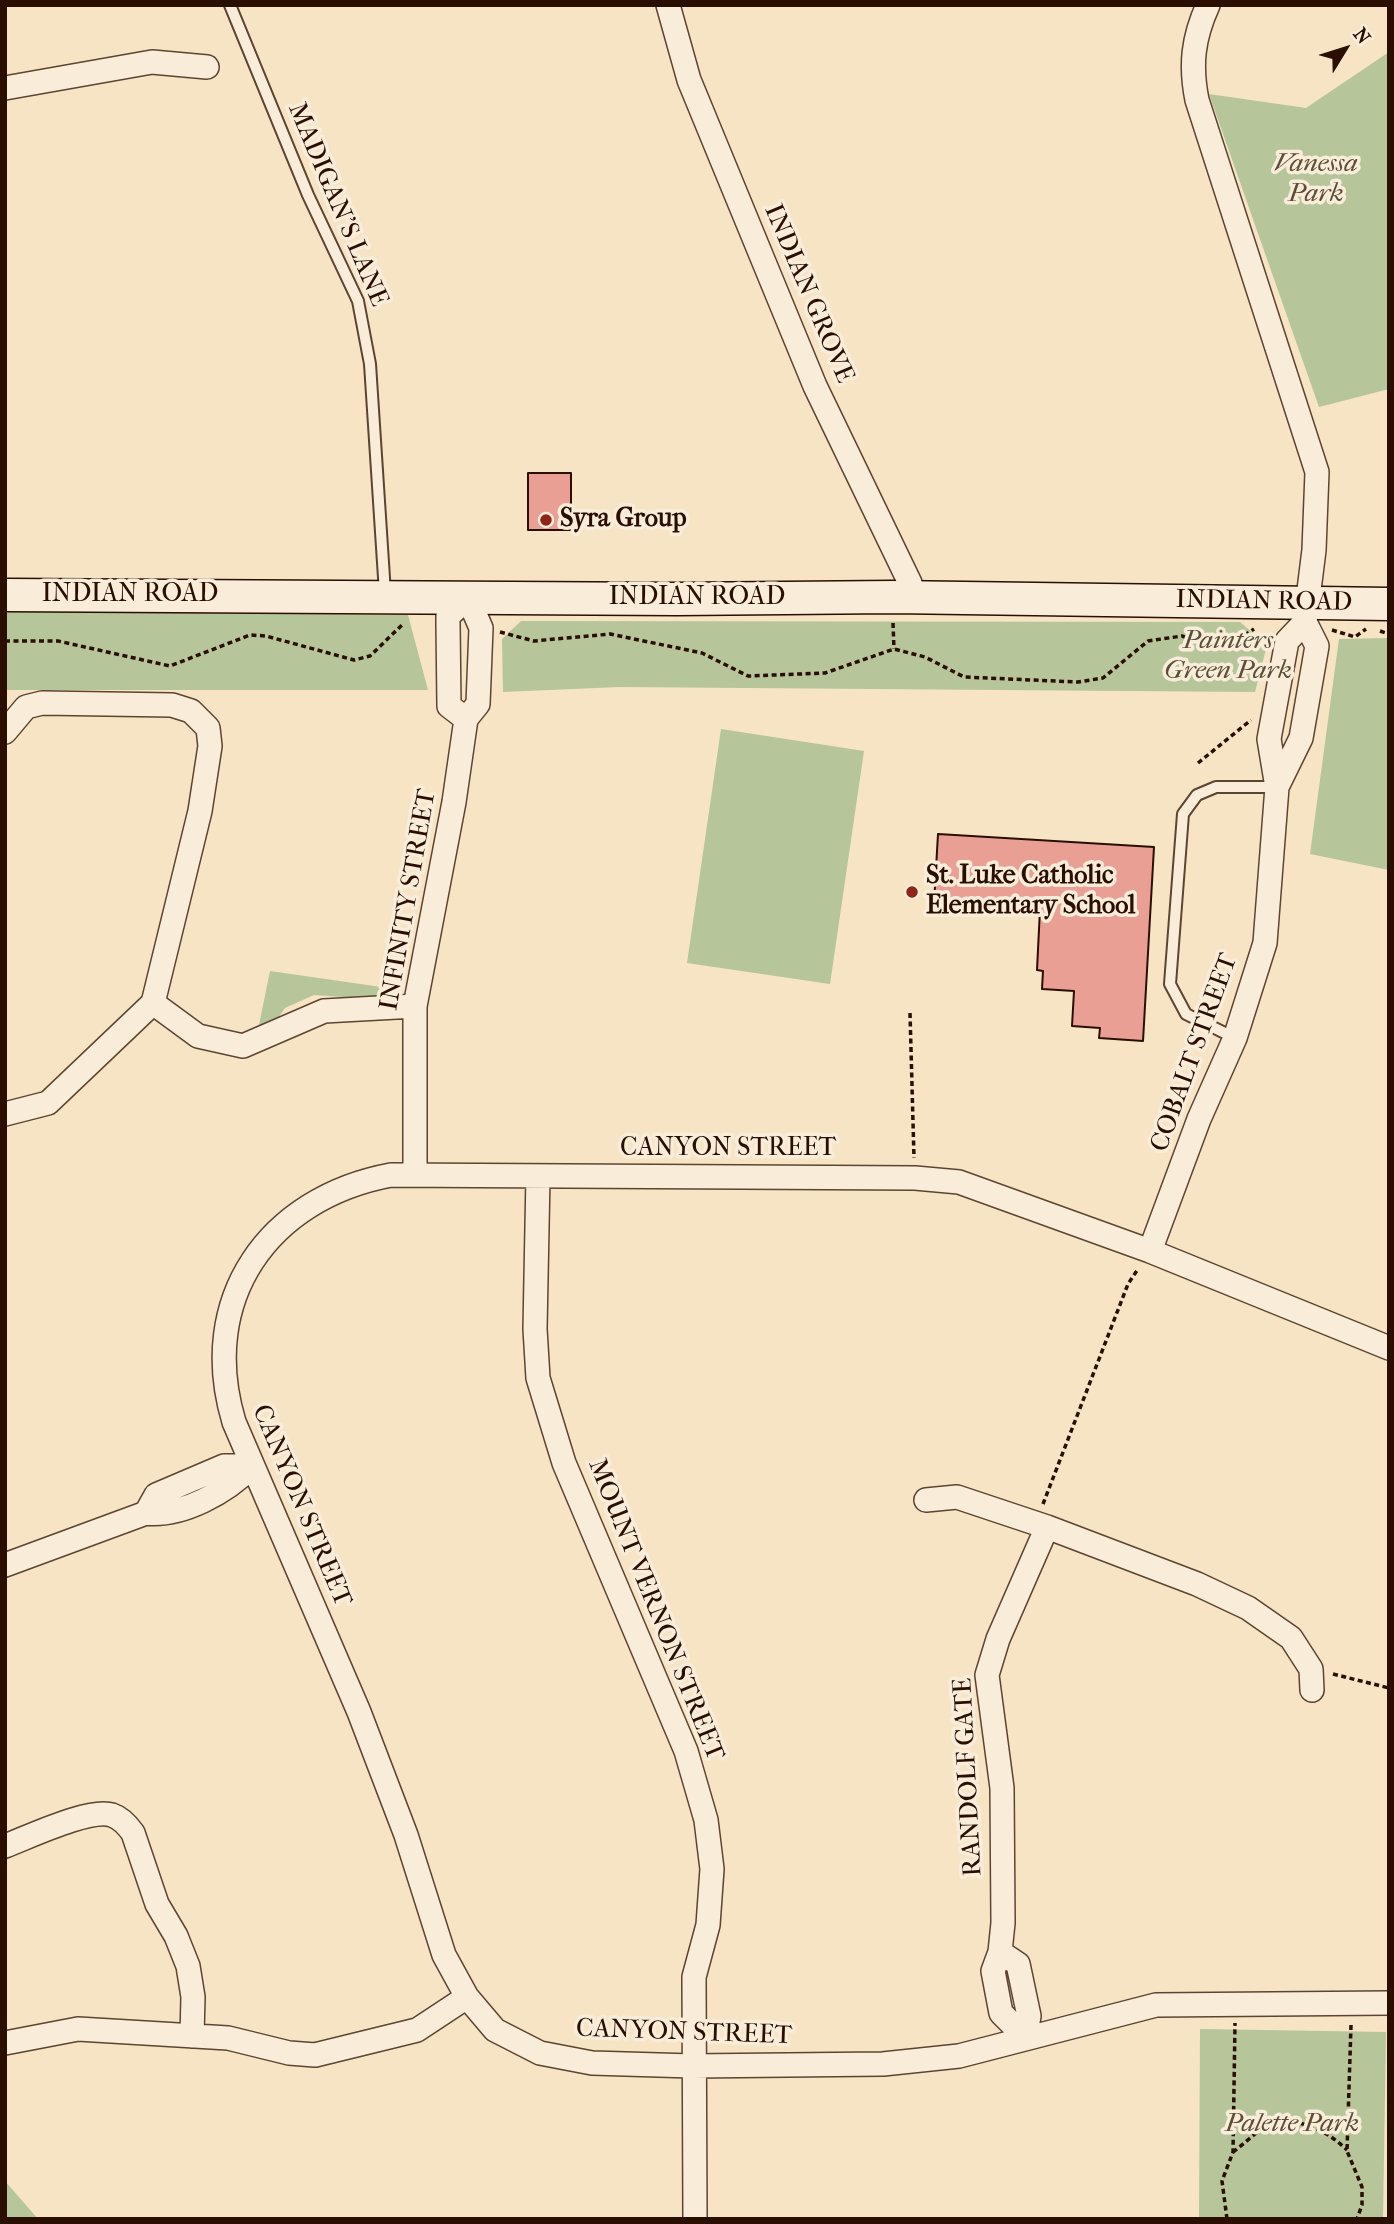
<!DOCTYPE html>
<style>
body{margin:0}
#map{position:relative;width:1394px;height:2224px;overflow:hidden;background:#f6e4c5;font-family:"IM FELL French Canon",serif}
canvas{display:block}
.frame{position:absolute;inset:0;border:7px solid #2a0e00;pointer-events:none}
.north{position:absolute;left:1310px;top:14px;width:70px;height:70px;-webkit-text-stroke:5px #f9edd9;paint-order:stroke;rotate:52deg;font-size:19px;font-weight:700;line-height:28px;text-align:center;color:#2a0e00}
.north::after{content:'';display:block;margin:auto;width:24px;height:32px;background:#2a0e00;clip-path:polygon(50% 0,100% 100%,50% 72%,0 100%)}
</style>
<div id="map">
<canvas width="1394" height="2224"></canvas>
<div class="frame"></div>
<div class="north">N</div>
</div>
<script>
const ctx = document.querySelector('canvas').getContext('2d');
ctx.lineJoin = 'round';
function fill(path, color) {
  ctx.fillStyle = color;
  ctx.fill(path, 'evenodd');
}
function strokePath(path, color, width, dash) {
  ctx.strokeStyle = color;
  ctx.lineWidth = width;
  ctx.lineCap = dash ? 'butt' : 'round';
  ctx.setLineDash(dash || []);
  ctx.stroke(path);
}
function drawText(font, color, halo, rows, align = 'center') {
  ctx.font = font + ' "IM FELL French Canon",serif';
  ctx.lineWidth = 7;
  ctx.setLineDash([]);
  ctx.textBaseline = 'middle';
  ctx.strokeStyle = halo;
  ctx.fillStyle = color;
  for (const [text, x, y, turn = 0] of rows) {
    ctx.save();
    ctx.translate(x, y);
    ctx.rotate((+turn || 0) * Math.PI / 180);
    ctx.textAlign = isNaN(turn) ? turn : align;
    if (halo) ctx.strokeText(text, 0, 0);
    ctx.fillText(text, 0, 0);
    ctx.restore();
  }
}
const green = new Path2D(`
 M1389,52V389L1319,407L1209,94L1306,108Z
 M5,611L408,615L428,690H5Z
 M521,621L1240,622L1267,645L1255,692L619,687L503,692L502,639Z
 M1389,638V870L1310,854L1339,639Z
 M721,729L864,751L830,984L687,963Z
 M270,971L388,988L386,1000L314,995L285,1008L274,1024L258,1030Z
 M1200,2029L1386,2032L1383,2219H1199Z
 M5,2181L38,2219H5Z`);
const building = new Path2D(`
 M528,473H571V530H528Z
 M938,834L1154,847L1143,1041L1099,1038L1100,1028L1072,1026L1074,991L1042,989L1043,971L1037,970L1040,909L934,903Z`);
const path = new Path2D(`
 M893,623L894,649
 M1332,630L1355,637L1366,629
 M1380,631L1389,634
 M500,632L534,641L610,634L702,653L748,676L825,673L894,649L925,657L964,677L1078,682L1103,678L1148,641L1182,636L1212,647L1233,643L1254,629
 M5,641H58L170,666L250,635L266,636L354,660L370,656L404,623
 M1198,763L1251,720
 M910,1013L914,1158
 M1043,1504L1128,1284L1138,1269
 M1333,1674L1389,1688
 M1351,2025L1347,2151L1362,2187V2205L1357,2219
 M1233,2152C1243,2145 1254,2133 1265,2128C1296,2114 1325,2129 1347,2150
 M1227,2219L1222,2181L1233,2152L1235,2023`);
const lane = new Path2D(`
 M230,5L308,195L358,301L370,364L385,593
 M1235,1038L1186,1014L1170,984L1183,814L1197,795L1216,787H1277`);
const street = new Path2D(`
 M668,5L689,80L815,386L910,583L913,597
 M5,88L152,62L207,67
 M5,732L26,707L42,703L172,705L191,711L208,728L210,746L200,811L153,1003L48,1103L5,1114
 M1277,787L1301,738L1317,646L1305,622
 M153,1003L198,1036L243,1046L324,1011L415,1006
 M415,1175V1006L454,802L466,719L478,704L481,628L468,598L448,616V624L449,706L466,719
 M538,1176L535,1329L538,1378L564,1463L686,1751L706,1820L712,1869L708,1925L694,1977L695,2219
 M1150,1251L1199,1119L1235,1038L1265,943L1277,787L1269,739L1287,641L1305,622L1314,550L1317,472L1197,100C1190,65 1193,38 1208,5
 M1389,1348L1150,1251L959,1182L915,1178L391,1175C268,1198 197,1299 234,1422L359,1712L406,1835L444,1955L467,1997L495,2030L540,2053L592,2063L692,2066L883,2064L959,2056L1156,2005L1389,2003
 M926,1500L957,1497L1047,1527L1197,1584L1248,1608L1291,1638L1311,1669L1312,1690
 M146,1513L156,1495L224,1466H252
 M5,1565L146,1513C182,1517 227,1492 252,1466
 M5,1846C29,1837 89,1808 112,1815C121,1818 128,1826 133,1833L157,1904L176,1936L188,1966L193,1997L192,2036
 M1000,1952L1018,1964L1029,2016L1025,2037
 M1025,2037L1001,2013L993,1971L1000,1952L1003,1923L1002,1788L987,1675L998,1639L1047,1527
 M5,2043L78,2029L228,2038L289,2053L315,2055L417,2030L467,1997`);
const secondary = new Path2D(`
 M5,595L677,599L893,597L1389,604`);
const markers = [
 [546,520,7,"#8f2418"],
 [912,892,7,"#8f2418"]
];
const parkNames = [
 ["Vanessa",1316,165],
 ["Park",1316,195],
 ["Painters",1228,642],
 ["Green Park",1228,672],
 ["Palette Park",1292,2125]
];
const streetNames = [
 ["MADIGAN'S LANE",337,205,67],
 ["INDIAN GROVE",808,294,67],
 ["INDIAN ROAD",130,595],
 ["INDIAN ROAD",697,598],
 ["INDIAN ROAD",1264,602,1],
 ["INFINITY STREET",409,900,-80],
 ["COBALT STREET",1195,1053,-70],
 ["CANYON STREET",728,1149],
 ["CANYON STREET",301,1506,67],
 ["MOUNT VERNON STREET",655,1610,68],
 ["RANDOLF GATE",969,1777,-93],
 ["CANYON STREET",684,2033,2]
];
const poiNames = [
 ["Syra Group",560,520],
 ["St. Luke Catholic",926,877],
 ["Elementary School",926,907]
];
fill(green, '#b6c59a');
fill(building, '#ea9f95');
strokePath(building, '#2a0e00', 2);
strokePath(lane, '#5d4431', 14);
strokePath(street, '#5d4431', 26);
strokePath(secondary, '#2a0e00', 35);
strokePath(path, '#2a0e00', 3.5, [5, 3.5]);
strokePath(lane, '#f9edd9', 10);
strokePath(street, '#f9edd9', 23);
strokePath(secondary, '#f9edd9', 32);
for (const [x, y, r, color] of markers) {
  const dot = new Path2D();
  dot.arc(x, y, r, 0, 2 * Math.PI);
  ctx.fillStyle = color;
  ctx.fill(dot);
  strokePath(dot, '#f9edd9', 2.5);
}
drawText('italic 26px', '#5b4e36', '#f9edd9', parkNames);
drawText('26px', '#2a0e00', '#f9edd9', streetNames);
drawText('bold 26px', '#2a0e00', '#f9edd9', poiNames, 'left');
</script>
